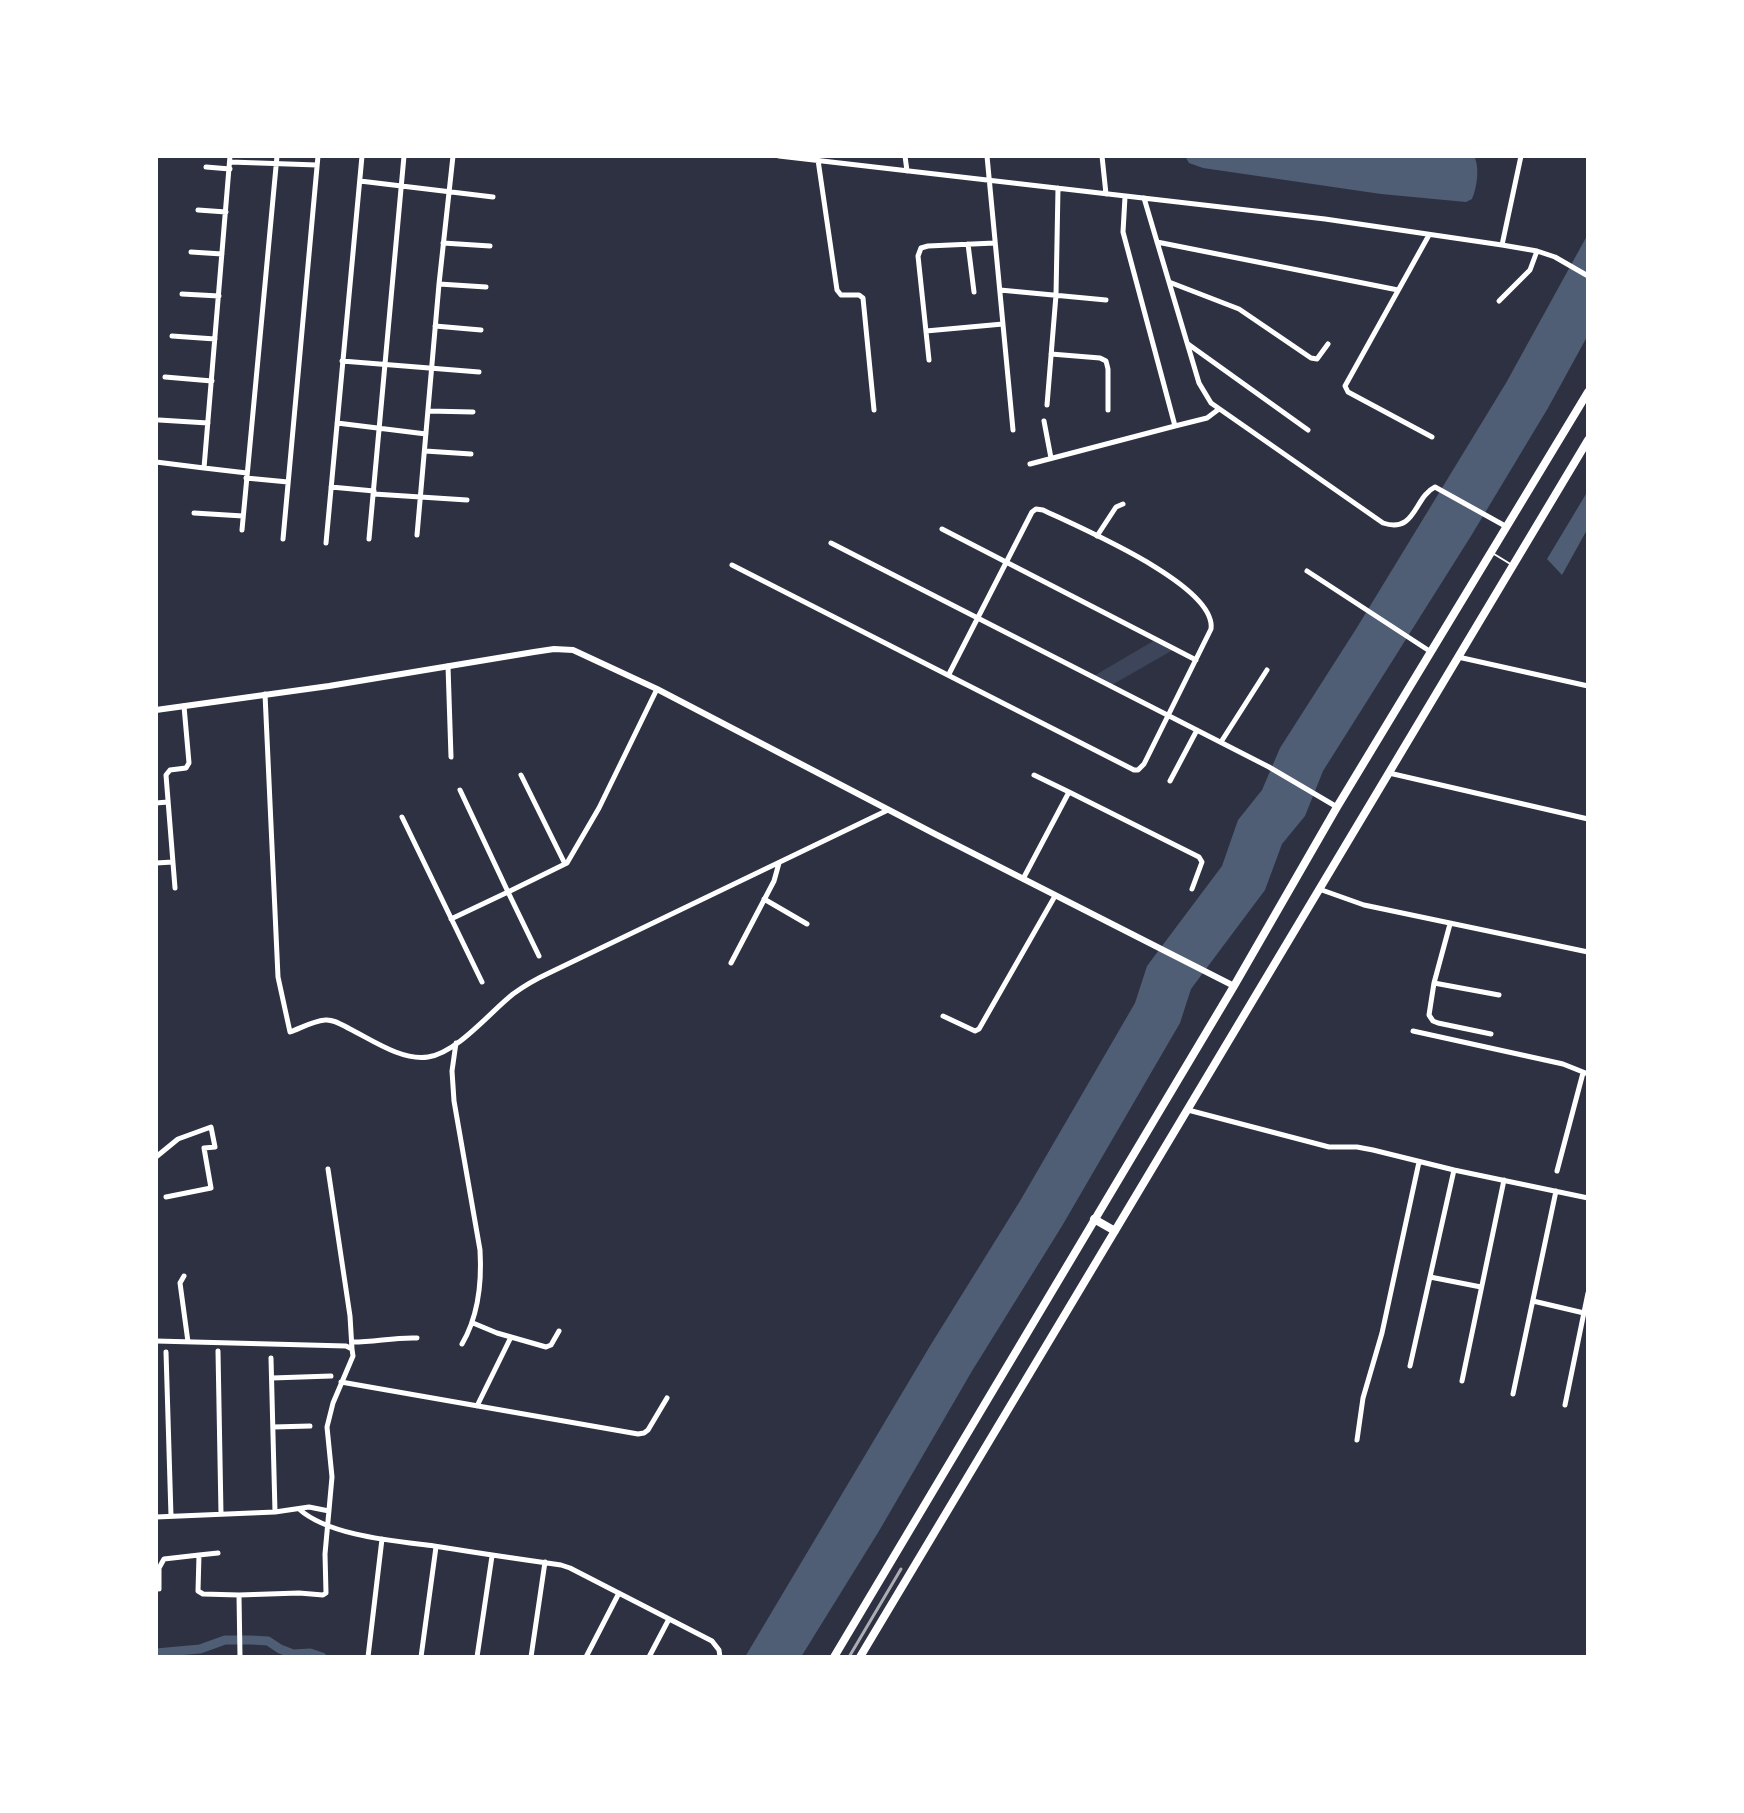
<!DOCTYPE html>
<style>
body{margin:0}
#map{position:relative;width:1744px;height:1813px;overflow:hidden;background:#2d3142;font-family:Karla,sans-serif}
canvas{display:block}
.frame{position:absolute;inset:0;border:158px solid #fff;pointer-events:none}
</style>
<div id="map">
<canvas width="1744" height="1813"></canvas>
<div class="frame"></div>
</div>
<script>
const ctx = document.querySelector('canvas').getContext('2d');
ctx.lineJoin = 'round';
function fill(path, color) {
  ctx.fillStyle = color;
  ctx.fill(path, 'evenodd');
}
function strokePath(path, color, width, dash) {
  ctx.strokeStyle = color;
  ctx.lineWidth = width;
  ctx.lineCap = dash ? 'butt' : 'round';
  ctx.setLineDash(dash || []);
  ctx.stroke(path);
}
const green = new Path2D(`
 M1155,640L1173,650L1110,686L1092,677Z`);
const water = new Path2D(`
 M1185,156H1474C1480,167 1477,188 1472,199L1466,202L1381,194L1203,168L1189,163Z
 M1588,234V335L1548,408L1471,536L1323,771L1305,816L1282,844L1265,890L1191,989L1180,1023L1062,1226L972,1371L879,1531L801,1657H745L930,1346L1020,1201L1135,1003L1147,966L1222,866L1238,820L1262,790L1280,748L1356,629L1506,383Z
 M1586,494H1588V528L1562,575L1547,559Z`);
const canal = new Path2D(`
 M156,1653L200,1649L225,1640H251L268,1641L280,1649L293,1654L310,1653L322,1657`);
const service = new Path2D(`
 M1494,554L1512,565`);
const minor = new Path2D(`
 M230,156L204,468L247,473
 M779,156L1325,219L1502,245L1537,251L1555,257L1588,276
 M905,156L907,171
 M987,156L1013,430
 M1102,156L1106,194
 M818,160L837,290L841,295H859L863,298L874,410
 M230,162L317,165
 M206,167L230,169
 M360,181L493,197
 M1144,198L1199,383L1211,403L1383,523C1416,534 1414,497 1435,487L1507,527
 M198,210L226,212
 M1429,235L1345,386L1348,392L1432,437
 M1157,242L1398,290
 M443,243L490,246
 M968,244L974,292
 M1502,245L1521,156
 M191,252L222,254
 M1169,282L1239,309L1311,358L1317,359L1328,344
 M439,284L486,287
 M1000,290L1106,300
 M182,294L219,296
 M1499,301L1530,270L1537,251
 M435,326L481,330
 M926,331L1003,324
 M172,336L215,339
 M1188,344L1308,430
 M1051,354L1100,358L1106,361L1108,369V410
 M929,360L918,256L921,248L928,246L995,243
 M342,361L479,372
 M165,377L212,381
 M1047,405L1056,295L1058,188
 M428,411L473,412
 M159,420L208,423
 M1044,421L1051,458
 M337,423L426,434
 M1175,426L1207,418L1219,409
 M425,451L471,454
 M156,462L204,468
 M1030,464L1175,426L1123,232L1125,197
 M246,478L288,482
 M331,487L374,491
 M374,494L467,500
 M194,513L243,516
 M942,529L1196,660
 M242,530L277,156
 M417,535L439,284L453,156
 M1097,536L1116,507L1123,504
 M283,539L318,156
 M369,539L404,156
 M326,543L362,156
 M831,543L1269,767L1337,807
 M732,565L1134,770H1138L1144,764L1211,629C1217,585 1078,527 1043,510L1036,509L1032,512L949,674
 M1307,571L1431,652
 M1458,657L1588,686
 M448,666L451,757
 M265,694L278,977L290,1032C301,1028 313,1021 325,1020C334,1019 342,1025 350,1029C372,1040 402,1061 428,1057C458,1052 489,1013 513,994C524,986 536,979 549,973L888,810
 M1221,742L1267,670
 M1389,773L1588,819
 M521,775L565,864
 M1170,781L1197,730
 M1069,792L1199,857L1202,862L1192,889
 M156,803L168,802
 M402,817L482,982
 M156,863L173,862
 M1023,879L1069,792L1034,775
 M175,888L166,775L170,770L186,768L189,763L184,706
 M1319,889L1364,905L1588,952
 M764,899L807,924
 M451,919L508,892L460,790
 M1450,924L1434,983L1429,1015L1433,1021L1438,1023L1491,1034
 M539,956L508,892L567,863L599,808L657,689
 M731,963L774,881L779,863
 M1434,983L1499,995
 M943,1016L975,1031L979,1029L1055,896
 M1413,1031L1563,1064L1588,1074
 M456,1043L452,1071L454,1101L480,1250C482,1283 479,1315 462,1344
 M1188,1110L1329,1147H1357L1373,1150L1454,1170L1588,1198
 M156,1157L178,1139L211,1127L215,1147L204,1148L211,1188L166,1197
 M328,1169L350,1316L352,1349
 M1557,1171L1583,1073
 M184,1276L180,1283L188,1342
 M1430,1277L1481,1287
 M1533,1301L1584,1313
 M473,1323L497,1333L546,1347L551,1345L559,1331
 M156,1341L346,1346L352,1349L353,1356L333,1403L327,1427L332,1477L325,1554L326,1593L323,1595L299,1593L239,1595
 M353,1342C375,1342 395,1337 417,1338
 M218,1351L221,1514
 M166,1352L171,1516
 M271,1358L275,1512
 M1410,1366L1454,1170
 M272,1378L331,1376
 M1462,1381L1504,1180
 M341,1382L638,1434L644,1433L648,1430L667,1398
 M1513,1394L1556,1191
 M1565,1405L1588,1293
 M477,1406L511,1337
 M273,1427L310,1426
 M1357,1440L1363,1398L1382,1333L1419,1162
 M299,1509C329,1536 395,1541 434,1546C477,1553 519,1559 561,1565L570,1568L712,1641L719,1650L720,1657
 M156,1517L275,1512L309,1507L329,1511
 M218,1553L199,1555L198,1591L203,1594L239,1595L240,1657
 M159,1589V1568L164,1559L199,1555
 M368,1657L382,1539
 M421,1657L436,1547
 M477,1657L492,1556
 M531,1657L545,1562
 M586,1657L619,1593
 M649,1657L669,1619`);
const tertiary = new Path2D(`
 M156,710L329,686L534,652L554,649L573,650L657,689L935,834L1234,986`);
const trunk = new Path2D(`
 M1094,1219L1115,1231
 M834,1657L1234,986L1337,807L1588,392
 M860,1657L1588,440`);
const rail = new Path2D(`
 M849,1657L901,1569`);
fill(green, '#3c4559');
fill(water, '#4f5d75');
strokePath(canal, '#4f5d75', 9);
strokePath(service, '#fff', 2);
strokePath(minor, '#fff', 5);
strokePath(tertiary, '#fff', 6);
strokePath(trunk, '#fff', 8);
strokePath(rail, '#abadb3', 3);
</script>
